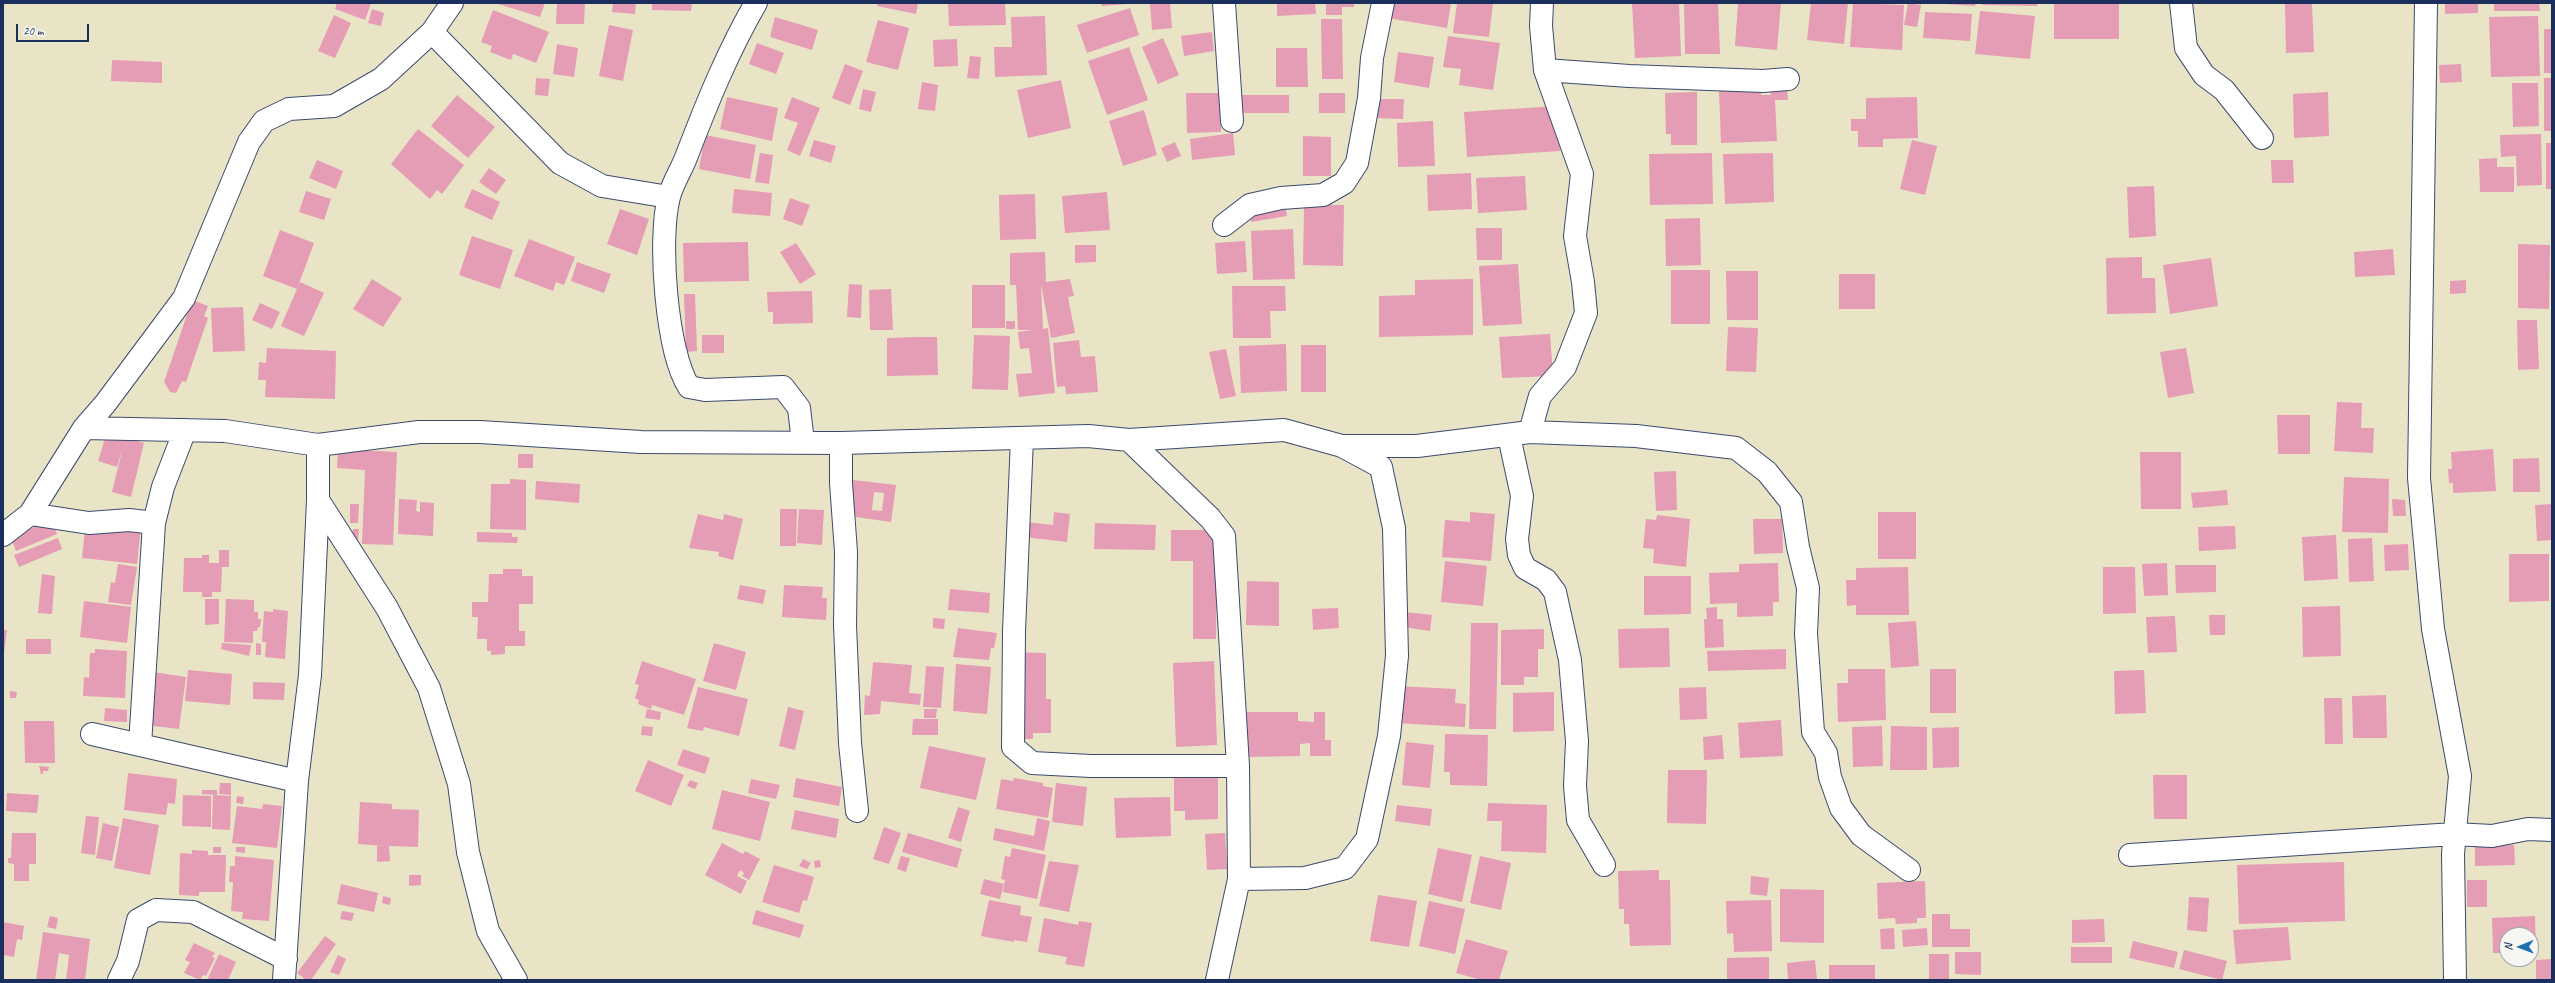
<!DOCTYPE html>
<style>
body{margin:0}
#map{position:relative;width:2555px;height:983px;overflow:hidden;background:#eae4c7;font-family:Caveat,sans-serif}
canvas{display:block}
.frame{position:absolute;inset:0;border:4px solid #1b2f5e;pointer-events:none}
.north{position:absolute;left:2499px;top:927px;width:40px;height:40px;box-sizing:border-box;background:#f6f6f2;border:1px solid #9ea6b7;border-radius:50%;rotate:269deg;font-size:11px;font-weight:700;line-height:16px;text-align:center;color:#1b2f5e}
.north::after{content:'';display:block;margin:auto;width:14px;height:18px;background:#1f6fb2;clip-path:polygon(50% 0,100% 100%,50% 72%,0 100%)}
.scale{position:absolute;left:16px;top:24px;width:73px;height:18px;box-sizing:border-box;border:2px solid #1b2f5e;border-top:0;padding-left:5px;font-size:12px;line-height:14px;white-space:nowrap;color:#1b2f5e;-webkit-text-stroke:3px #f6f6f2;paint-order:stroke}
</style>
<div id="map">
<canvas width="2555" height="983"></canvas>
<div class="frame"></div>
<div class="north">N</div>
<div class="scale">20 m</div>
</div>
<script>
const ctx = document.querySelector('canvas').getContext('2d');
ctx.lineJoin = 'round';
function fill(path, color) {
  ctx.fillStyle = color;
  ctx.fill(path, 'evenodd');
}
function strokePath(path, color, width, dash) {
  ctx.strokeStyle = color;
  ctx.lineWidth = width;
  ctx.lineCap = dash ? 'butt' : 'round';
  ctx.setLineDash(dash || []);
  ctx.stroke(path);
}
const building = new Path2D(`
 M337,3H371L365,20L335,9Z
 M495,3H545L540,17Z
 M557,3H585L584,24H556Z
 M613,3H636L635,14L612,12Z
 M652,3H692L691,11L652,10Z
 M877,3H918L916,14L877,6Z
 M982,3H1005L1006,25L949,26L948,4Z
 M1101,3H1127V4L1102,6Z
 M1150,3H1170L1172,28L1152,30Z
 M1277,3H1315L1316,14L1277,16Z
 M1326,3H1354V7H1342V15H1326Z
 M1390,3H1451L1447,28L1387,18Z
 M1457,3H1493L1489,37L1453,33Z
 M1632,3H1679L1681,56L1635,58Z
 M1684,3H1718L1720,54H1685Z
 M1738,3H1781L1777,50L1735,46Z
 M1811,3H1848L1844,44L1807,40Z
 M1853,3L1904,5L1902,50L1850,47Z
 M1908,3L1921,5L1917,27L1904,25Z
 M1927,3H1976L1975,6Z
 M1982,3H2037V6L1982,5Z
 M2054,3H2119V39H2054Z
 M2285,3H2312L2314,52L2286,53Z
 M2445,3H2478V13L2445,14Z
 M2494,3H2539L2540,11H2494Z
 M1130,8L1139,35L1087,53L1077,25Z
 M372,9L384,13L381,26L368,23Z
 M493,10L549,32L536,63L513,54L511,60L490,52L492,46L481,42Z
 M1980,11L2035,16L2030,59L1975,54Z
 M1925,12L1972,14L1970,41L1923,38Z
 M334,15L351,23L335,58L318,51Z
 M1045,16L1047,75L995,77L994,47H1012L1011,17Z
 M2538,16L2540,76L2491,77L2489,17Z
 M775,17L818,30L812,50L770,37Z
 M1321,19H1342L1343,79H1322Z
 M878,20L909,28L898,70L866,62Z
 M609,25L633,30L623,81L599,76Z
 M2544,29H2552V73H2544Z
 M1212,32L1214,51L1184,56L1181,36Z
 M1448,36L1500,43L1493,90L1459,85L1461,69L1443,67Z
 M1163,38L1179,75L1158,84L1142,47Z
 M957,39L958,66L934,67L933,40Z
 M757,43L784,53L776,74L749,64Z
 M557,44L578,48L574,77L553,74Z
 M1129,47L1148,100L1107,115L1088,61Z
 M1276,48H1307L1308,87H1276Z
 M1398,52L1434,57L1429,88L1394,82Z
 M970,56L981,57L979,79L967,78Z
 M112,60L162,62V83L111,81Z
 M845,64L863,71L850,105L832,98Z
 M2461,64L2462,82L2440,83L2439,65Z
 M536,78L550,79L548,96L535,95Z
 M2544,78H2552V131H2544Z
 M1061,80L1071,128L1028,138L1017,90Z
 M922,82L938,85L935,111L918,109Z
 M2512,83H2538L2539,126L2513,127Z
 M1787,87L1788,100H1775L1777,141L1721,143L1719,90L1761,88V95H1771L1770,88Z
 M863,89L876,92L871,112L859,109Z
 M1697,92V145H1671V134H1666L1665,93Z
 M2328,92L2329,136L2294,138L2293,94Z
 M1186,93H1221V132L1187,133Z
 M1319,93H1345V113H1319Z
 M457,95L495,127L468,158L431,126Z
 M1238,95H1289V113H1239Z
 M727,97L778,108L772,141L720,129Z
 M792,97L820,108L800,156L787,150L798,123L784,118Z
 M1917,97L1918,138L1883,139V147H1858V131H1851V119H1866V98Z
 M1373,99H1404L1403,119L1373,118Z
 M1557,106L1560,151L1467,157L1464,112Z
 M1144,110L1157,155L1123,166L1109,121Z
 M1433,121L1435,166L1398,167L1397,123Z
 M418,129L464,165L442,194L437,190L430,199L391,164Z
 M1233,133L1235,155L1192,160L1190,139Z
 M2541,134L2542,185L2517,186L2516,156L2501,157L2500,135Z
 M705,135L756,145L750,179L699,169Z
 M1303,136L1331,137V176H1303Z
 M814,140L836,146L831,163L809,156Z
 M1912,140L1937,146L1925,195L1900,189Z
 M1175,142L1181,156L1167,162L1161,148Z
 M2546,143H2552V189H2546Z
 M760,153L773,155L769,184L755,182Z
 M1712,153L1713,204L1650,205L1649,154Z
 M1773,153L1774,202L1725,204L1723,154Z
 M2497,158V167H2514V192H2480L2479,159Z
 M317,160L343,171L336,189L309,178Z
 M2271,160H2293L2294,183H2272Z
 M489,168L506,180L496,194L479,182Z
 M1471,173L1472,209L1428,211L1427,175Z
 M1525,176L1527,210L1478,213L1476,178Z
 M2154,186L2156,236L2129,238L2127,187Z
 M472,189L500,202L492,220L464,207Z
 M734,189L772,193L770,216L732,213Z
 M306,191L331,199L324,220L299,212Z
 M1107,192L1110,230L1065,233L1062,196Z
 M1035,194L1036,239L1000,240L999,195Z
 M790,198L810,205L802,226L783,219Z
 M1284,198L1287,216L1251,222L1248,204Z
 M1304,205H1344L1343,266L1303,265Z
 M620,209L649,219L637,255L607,244Z
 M1700,218L1701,265L1666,266L1665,219Z
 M1476,228H1502V260H1477Z
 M1293,229L1295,279L1253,280L1251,231Z
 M280,230L314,243L297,289L263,276Z
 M472,236L513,250L500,289L459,275Z
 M529,239L575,257L564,285L556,282L553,291L514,276Z
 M1245,241L1247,272L1217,274L1215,243Z
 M748,242L749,281L684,282L683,243Z
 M796,243L816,274L800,284L780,252Z
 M2518,244L2550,245L2549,309L2518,308Z
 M1075,245H1096V262L1075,263Z
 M2393,249L2395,275L2355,277L2354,252Z
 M1045,252L1046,282L1070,279L1074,296L1068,297L1075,333L1051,338L1041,284L1043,329L1048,328L1055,393L1019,397L1016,374L1032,373L1029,348L1020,349L1018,332L1033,330H1018L1016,285H1010V253Z
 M2142,257V278H2155L2156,313L2107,314L2106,258Z
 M2211,258L2218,306L2170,314L2163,265Z
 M577,262L611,274L604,293L571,281Z
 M1518,264L1522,324L1483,326L1479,266Z
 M1671,270H1710V324H1671Z
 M1726,271H1758V320H1727Z
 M1839,274H1875V309H1839Z
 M372,279L402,298L383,327L353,309Z
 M1473,279V335L1379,337V296L1415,295V280Z
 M2466,280V293L2450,294V281Z
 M300,282L324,293L304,336L281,326Z
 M849,284L862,285L861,318L847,317Z
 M972,285H1005V328H972Z
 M1232,286H1285L1286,311H1270L1271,338H1233Z
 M891,289L893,330H870L869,290Z
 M812,291L813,323L773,324V312H768L767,292Z
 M684,294H695L697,351L686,352Z
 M192,300L208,306L204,316L208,318L186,382L182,381L176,393L170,392L164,382Z
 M260,303L280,312L272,329L252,320Z
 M243,307L245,351L213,352L211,308Z
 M2517,320H2537L2539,369L2518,370Z
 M1006,321H1015V329H1006Z
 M1728,327L1758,328L1756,372L1726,371Z
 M1550,334L1553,376L1502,378L1499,337Z
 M702,335H724V353H702Z
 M974,335L1010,336L1008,390L972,389Z
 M916,337H937L938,375L887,376V338Z
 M1079,340L1081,357L1095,356L1098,392L1066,394L1065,386L1057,387L1053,343Z
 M1286,344L1287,391L1241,393L1239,346Z
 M1301,345H1326V392H1301Z
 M267,348L336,351L335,399L265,397L266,380H258L259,362L266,363Z
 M2186,348L2194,393L2168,398L2160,352Z
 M1226,349L1236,396L1220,399L1209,352Z
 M2337,402L2362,403L2361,428H2374L2373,453L2334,451Z
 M2277,415H2310V454H2278Z
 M107,432L144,443L131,497L112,492L123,447L117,467L98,461Z
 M338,449L397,452L393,545L362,544L365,470L337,468Z
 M2493,449L2496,491L2453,493V483H2449L2448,469H2452L2451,452Z
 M2140,452H2181V509H2141Z
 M518,454H533V468H518Z
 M2539,458L2540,492H2513V459Z
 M1676,471L1677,510L1656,511L1654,472Z
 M2344,477L2389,479L2388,533L2342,532Z
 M510,479L526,480V530L490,529L491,484H510Z
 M853,480L896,485L891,522L849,516ZM874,492L884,493L882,511L872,510Z
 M536,481L580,484L579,503L535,499Z
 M2227,490L2228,505L2193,508L2191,493Z
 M399,499L417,500L416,511L420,512V502L434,503L433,536L398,534Z
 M2392,499L2405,500L2406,516H2393Z
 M350,504H359L358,523H350Z
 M2552,504V540L2537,541L2535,505Z
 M780,509H797L796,546H780Z
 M799,509L824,510L822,545L797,543Z
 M1054,512L1070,514L1067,542L1024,537L1026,522L1053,525Z
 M1470,512L1495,514L1491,561L1442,557L1445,520L1470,522Z
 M1878,512H1916V559H1878Z
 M698,514L723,520L724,514L743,519L733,560L718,556L719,552L689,548Z
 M1657,515L1690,519L1686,567L1653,563L1654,549L1643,548L1646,519L1656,520Z
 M1753,519H1782L1783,553L1754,554Z
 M51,520L57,534L16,551L11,537Z
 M86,520L141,526L137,564L82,558Z
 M1095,523L1156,525L1155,550L1094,549Z
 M2235,526L2236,549L2199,551L2198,527Z
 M353,529H359L358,539H352Z
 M1171,530H1217L1216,639H1193V561H1171Z
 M477,532L512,533V537H518L517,543L477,542Z
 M2336,535L2338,579L2304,581L2302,537Z
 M58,538L62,549L19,567L14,555Z
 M2372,538L2374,581L2349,582L2348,539Z
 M2408,544L2409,570L2385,571L2384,545Z
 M219,550H229V567H222L221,592H212V597H202V592H183L184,558H202V555H209V563H219Z
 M2509,554H2549V601L2509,602Z
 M1445,561L1487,566L1483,606L1441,602Z
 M1778,563L1779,602H1773V616L1737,617V603L1710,604L1709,573L1739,572V564Z
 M2167,563L2168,595L2144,596L2142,564Z
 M118,564L137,567L131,605L108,602L111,582L115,583Z
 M2175,565H2216V592L2176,593Z
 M1908,567L1909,615H1856V605L1847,606L1846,580H1856V568Z
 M2103,567H2135L2136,613L2103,614Z
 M503,569H522V576H533V604H519V631H525V646H505V654L491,655V651H487V639H477L478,617H472V602H488L489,574H503Z
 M42,574L55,576L52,614L38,613Z
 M1644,576H1691V614L1644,615Z
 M1247,581L1279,582V626L1246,625Z
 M740,585L766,590L763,604L737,599Z
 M784,585L823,587L822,598H827L826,620L782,617Z
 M950,589L990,593L989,613L948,610Z
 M205,599H219V624L205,625Z
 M226,599L254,600V612H258V619H261L260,627H258L257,631H253V643L224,642Z
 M84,601L131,607L127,643L80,637Z
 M2340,606L2341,656L2303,657L2302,607Z
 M1717,607V619H1723L1724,647L1705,648L1704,619H1707L1706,608Z
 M1338,608L1339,628L1313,630L1312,609Z
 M273,609L288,611L285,659L265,657L266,642H262L264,611L273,612Z
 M1405,612L1432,615L1430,631L1403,627Z
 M2209,615H2225V635H2210Z
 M2175,616L2177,652L2148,653L2146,617Z
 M933,618L945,619L944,629L933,628Z
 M1916,621L1919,666L1891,668L1888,623Z
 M1471,623H1498L1496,729H1469Z
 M958,628L997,633L994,648H991L989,660L953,657Z
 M1669,628L1670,667L1619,668L1618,629Z
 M1544,629V649H1538V677H1524V685H1501V630Z
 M3,630H7L4,653H3Z
 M26,639H51V654H26Z
 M222,643L251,645L249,656L221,649Z
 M256,643L261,644V655H256Z
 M714,643L746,652L736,690L703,681Z
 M95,649L127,651L125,698L83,696L84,677L89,678L90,653H95Z
 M1786,649V669L1708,671L1707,651Z
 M1012,652L1046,653V699H1051V733H1033V739H1022Z
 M642,661L696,679L684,715L652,705L651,709L638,704L639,700L635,698L639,685L635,684Z
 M1214,661L1217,745L1176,747L1173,663Z
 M873,662L912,665L909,693L921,694L920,705L881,701L880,714L864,715L865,695L870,696Z
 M956,664L991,667L987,714L953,711Z
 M926,666L944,667L941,708L923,707Z
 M1848,669H1885L1886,720L1838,722L1837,683H1848Z
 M1930,669H1956V713H1930Z
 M188,670L232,674L230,705L185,701Z
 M2144,670L2146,713L2115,714L2114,671Z
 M153,672L186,677L179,729L145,725Z
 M253,682L285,683L284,700L253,699Z
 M1397,686L1456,689L1455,703L1466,704L1465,727L1395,723Z
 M698,687L748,699L739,736L704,727L703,731L687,728Z
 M1706,687L1707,719L1680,720L1679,688Z
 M10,691L17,692L16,698H10Z
 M1554,692V731L1513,732V693Z
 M2386,695L2387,738H2353L2352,696Z
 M2324,698H2342L2343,744H2325Z
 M788,707L804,711L795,750L779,746Z
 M105,708L127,710V722L104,721Z
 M647,709L661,712L660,720L645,718Z
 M924,709H937L936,718H924Z
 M1247,712H1298V721L1314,722V712H1325V740H1331V756H1310V743L1300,744V756L1247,757Z
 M913,719H938V735H912Z
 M1781,720L1783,756L1740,758L1738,723Z
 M24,721H54L55,763H25Z
 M642,726L653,727L652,736L641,735Z
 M1882,726L1883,766L1853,767L1852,727Z
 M1891,726L1927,727V770H1890Z
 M1959,727V767L1933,768L1932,728Z
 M1445,734L1488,735L1487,786L1450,785V772H1444Z
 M1722,735L1724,759L1704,760L1703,737Z
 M1406,742L1434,745L1430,788L1402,785Z
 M929,746L986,758L976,800L920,788Z
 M683,749L710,758L705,774L677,765Z
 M648,760L684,775L671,806L635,791Z
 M39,766L49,767L48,771H43V774H41Z
 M1668,770H1707L1706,824L1667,823Z
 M128,773L177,779L175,804L168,803L166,815L124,810Z
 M2153,775H2187V819H2154Z
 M1218,777V819L1185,820V811H1174V778Z
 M796,778L842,787L839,806L793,797Z
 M1014,778L1043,783V786L1053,788L1048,818L996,809L1001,779L1013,781Z
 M751,779L780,785L776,799L748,793Z
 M690,780L698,783L695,789L687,786Z
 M220,783H231V795L219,794Z
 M1056,783L1087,787L1083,826L1052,822Z
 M202,790H217V795L202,794Z
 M722,790L770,802L760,841L712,829Z
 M7,793L39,795L37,813L6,811Z
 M183,795L211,796V827L182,826Z
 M213,795L231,796L230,830L212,829Z
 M237,796L244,797L243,804L236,803Z
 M1170,797L1171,836L1116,838L1114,798Z
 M360,802L392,804V809L419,810L418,847L389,846L390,861L377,862V846H383L358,844Z
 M1488,803L1547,805L1546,853L1501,851L1502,821H1487Z
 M263,804L282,806L277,848L232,843L237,806L262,809Z
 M1397,805L1432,809L1430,826L1395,821Z
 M958,807L970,811L961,842L948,838Z
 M795,810L839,819L836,838L791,829Z
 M86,816L99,817L95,855L81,853Z
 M123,818L159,825L150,875L114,868Z
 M1037,818L1050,821L1044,851L993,840L995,828L1034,836Z
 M103,823L119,827L112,861L96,858Z
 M884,827L901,833L889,864L873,859Z
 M12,833H36V864H29V881H14V864L8,863V858H11Z
 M908,833L962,849L957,868L902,852Z
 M1225,833L1227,869L1207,870L1205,834Z
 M722,843L743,854L745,851L760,859L749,880L742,876L744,873L740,870L737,876L747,881L741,894L705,875Z
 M2514,845L2515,865L2475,866V846Z
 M213,847H221V853H213Z
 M236,847H245V853L236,852Z
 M1012,848L1046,855L1037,899L1003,892L1005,880L1001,879L1005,856L1010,857Z
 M1438,848L1472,855L1462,902L1428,894Z
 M192,850L208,851V855H226L225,892H199V896L179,895L180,853L192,854Z
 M235,856L274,860L269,921L242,919L243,912L231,911L233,882H229L230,866H235Z
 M901,856L910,858L906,872L897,869Z
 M1480,856L1511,863L1501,910L1470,903Z
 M803,859L811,863L807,869L799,866Z
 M820,860L821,867L815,868L814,861Z
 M1049,861L1079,865L1069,912L1039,906Z
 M2344,862L2345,921L2239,924L2237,865Z
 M774,865L814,877L807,901L803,900L799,913L762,902Z
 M1659,870V880H1670L1671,945L1630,946L1629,924H1624V909H1619L1618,871Z
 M409,875H421V885L409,886Z
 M1751,876L1769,878L1767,896L1750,894Z
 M984,879L1004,884L1000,899L980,894Z
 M2467,880H2487V907H2467Z
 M1925,881L1926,918H1917V923L1896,924L1895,918L1878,919L1877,883Z
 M341,884L378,893L374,912L337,904Z
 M1780,889L1824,890V943L1780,942Z
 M1378,895L1417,901L1409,947L1370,941Z
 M383,896L391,898L390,905L382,903Z
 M2189,897L2209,898L2207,932L2187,930Z
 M989,900L1021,906L1020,915L1032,917L1027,942L1014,940V942L981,936Z
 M1771,900L1772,951L1734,952L1733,933L1727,934L1726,901Z
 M1429,901L1465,909L1455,954L1419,946Z
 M756,910L804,925L800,938L752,924Z
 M342,911L354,913L352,921L340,919Z
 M1932,914H1950V929H1970V947H1932Z
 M50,916L58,918L56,929L47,927Z
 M2535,916L2536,952H2531V935H2507V953H2493L2492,918Z
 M1044,918L1078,925L1079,921L1092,923L1084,967L1065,964L1067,957L1038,952Z
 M2104,919L2105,942L2072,943V920Z
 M3,922L24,926L22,940L17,939L14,957L3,955Z
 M2288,927L2291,960L2236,964L2233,930Z
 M1894,928L1895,949H1881L1880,929Z
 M1927,928L1928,945L1903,947L1902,930Z
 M43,932L90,939L85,980H66L69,955L59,953L55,980H36Z
 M325,936L336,944L311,980H306L297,973Z
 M1466,939L1508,951L1499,980H1481L1456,973Z
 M2133,941L2178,952L2174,968L2129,958Z
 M194,943L215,953L212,957L215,958L206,976L203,975L200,980L184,973L190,962L185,960Z
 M2071,947H2112V963H2071Z
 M2184,950L2227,961L2222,980L2179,969Z
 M1955,952H1981V975L1955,974Z
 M219,954L236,962L228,980H207Z
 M1929,954H1949V980H1929Z
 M338,955L346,959L339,975L330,972Z
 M1769,957V980H1727V958Z
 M2552,959V980H2536V960Z
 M1815,960L1817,980H1788L1787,963Z
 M1829,965H1875V980H1829Z`);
const minor = new Path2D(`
 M756,3C728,51 707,103 687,155C682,169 673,182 669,197C658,238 666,351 689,387L705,390L783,387L799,408L803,442
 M1224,3L1232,121
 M2181,3L2186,48L2204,75L2224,90L2262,138
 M2426,3L2419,478L2433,629L2460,776L2453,854L2455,980
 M432,32L560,163L602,186L669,197
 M1545,70L1629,76L1763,81L1788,79
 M1224,225L1250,205L1281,198L1323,195L1344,183L1357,163L1369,98L1372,58L1383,3
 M84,428L225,431L318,445L419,432H480L641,442L841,443L1088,436L1129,440L1210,518L1224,536L1238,766L1239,879L1217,980
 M1530,432L1540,396L1565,367L1586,313L1583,282L1575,236L1582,174L1545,70L1541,26L1542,3
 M1509,436L1522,496L1517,539L1519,555L1525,568L1546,580L1555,592L1570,660L1577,741L1575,786L1578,820L1604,865
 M1022,438L1014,631L1013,747L1032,763L1091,766H1238
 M1129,440L1284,430L1342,446L1381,467L1394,528L1397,656L1389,736L1367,839L1345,868L1305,878L1239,879
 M841,443V483L846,552L845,625L850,743L857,811
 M1342,446H1417L1530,432L1636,436L1736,448L1767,472L1791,502L1798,547L1808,588L1806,634L1813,732L1826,753L1830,777L1841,808L1861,835L1909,870
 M318,500L387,608L429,688L459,784L468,852L488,931L516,980
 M30,514L89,523L129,520L154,523
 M3,535L30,514L84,428L105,404L184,298L249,142L264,121L289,109L334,106L381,79L432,32L452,3
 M92,734L297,781
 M140,745L154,523L163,487L185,430
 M2130,855L2454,834L2492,836L2528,829L2552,830
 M119,980L128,961L138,920L156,910L193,912L286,959
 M284,980L297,781L310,675L318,500V445`);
fill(building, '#e59cb5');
strokePath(minor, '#3a4a6e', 24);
strokePath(minor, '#fff', 22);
</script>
